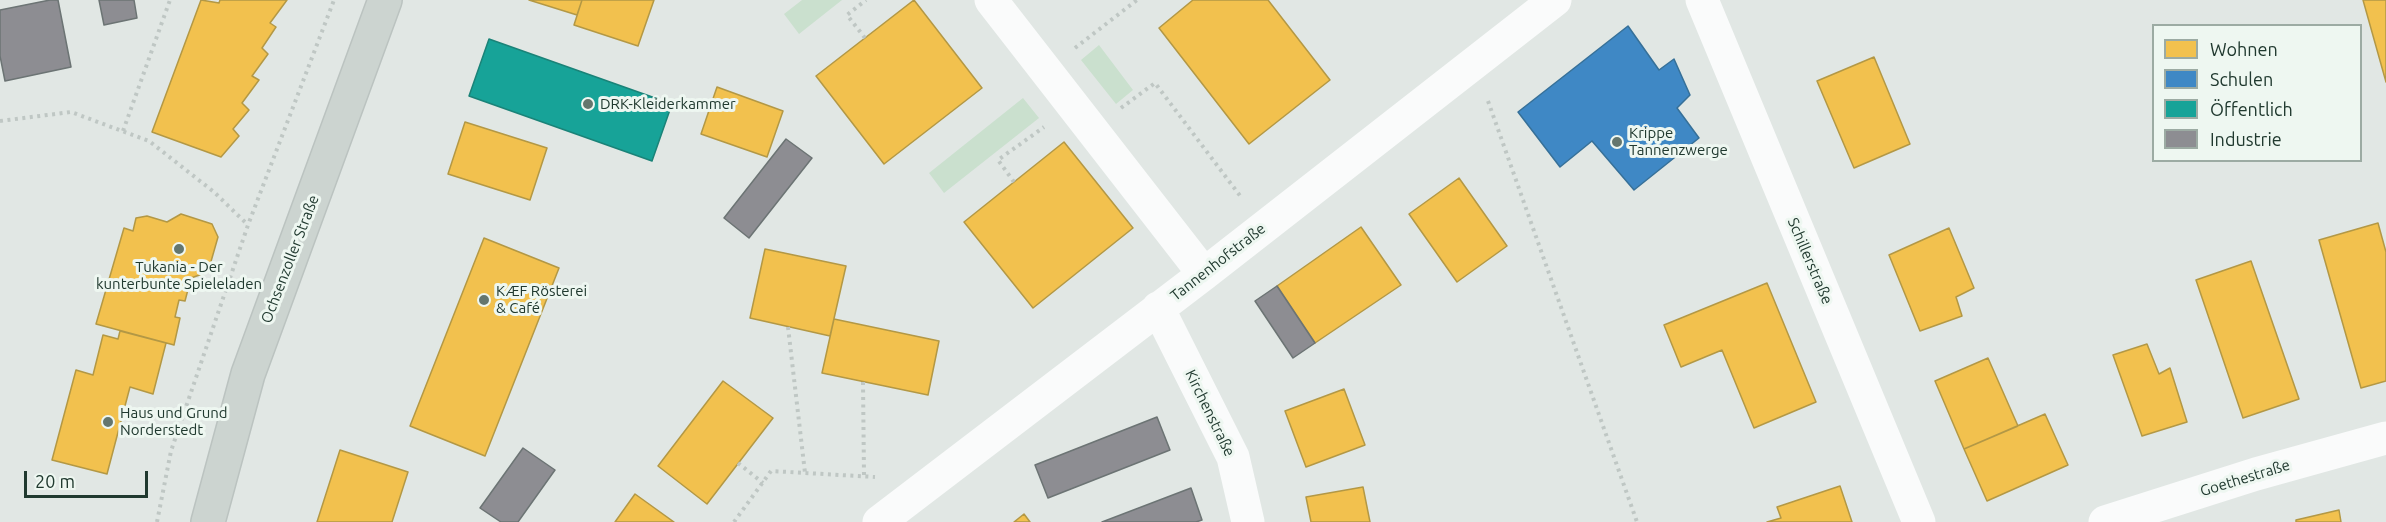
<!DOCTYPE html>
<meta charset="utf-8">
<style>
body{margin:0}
#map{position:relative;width:2386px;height:522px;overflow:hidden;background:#e1e7e4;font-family:Ubuntu,sans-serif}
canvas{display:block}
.legend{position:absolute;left:2152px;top:24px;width:210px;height:138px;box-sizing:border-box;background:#eef7f1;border:2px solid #9caba3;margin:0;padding:8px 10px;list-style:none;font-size:18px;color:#20392f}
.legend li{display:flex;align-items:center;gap:12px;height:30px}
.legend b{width:30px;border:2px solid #9caba3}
.scale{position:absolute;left:24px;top:471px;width:124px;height:27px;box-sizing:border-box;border:3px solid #20392f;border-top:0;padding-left:8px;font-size:18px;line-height:21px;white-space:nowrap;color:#20392f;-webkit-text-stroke:4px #eef7f1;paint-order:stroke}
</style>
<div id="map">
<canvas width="2386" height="522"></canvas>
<ul class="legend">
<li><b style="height:16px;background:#f2c14e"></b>Wohnen</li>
<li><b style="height:16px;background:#3f88c5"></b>Schulen</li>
<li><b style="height:16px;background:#17a398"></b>Öffentlich</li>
<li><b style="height:16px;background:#8d8d92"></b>Industrie</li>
</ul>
<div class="scale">20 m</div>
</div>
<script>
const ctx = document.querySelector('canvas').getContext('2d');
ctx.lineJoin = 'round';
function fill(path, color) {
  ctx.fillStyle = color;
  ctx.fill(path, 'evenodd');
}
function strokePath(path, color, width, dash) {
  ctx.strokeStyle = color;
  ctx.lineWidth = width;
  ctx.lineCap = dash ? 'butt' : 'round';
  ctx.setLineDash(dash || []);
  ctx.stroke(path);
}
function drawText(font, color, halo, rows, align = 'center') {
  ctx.font = font + ' Ubuntu,sans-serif';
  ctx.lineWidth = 6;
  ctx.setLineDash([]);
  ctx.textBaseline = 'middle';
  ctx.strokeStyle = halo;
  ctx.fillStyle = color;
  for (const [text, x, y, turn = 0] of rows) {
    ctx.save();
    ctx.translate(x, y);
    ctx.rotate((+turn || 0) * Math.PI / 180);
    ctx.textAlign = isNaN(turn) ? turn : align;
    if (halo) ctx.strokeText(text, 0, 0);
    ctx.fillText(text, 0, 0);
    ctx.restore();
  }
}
const green = new Path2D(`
 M802,0H842L799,34L784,14Z
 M1099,45L1133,90L1116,104L1081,60Z
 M1023,98L1039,118L944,193L929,173Z`);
const homes = new Path2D(`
 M201,0L219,3L220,0H287L270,23L276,27L262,48L268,54L252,76L259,80L242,103L249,110L233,129L239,136L221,157L152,132Z
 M529,0H582L577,15Z
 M582,0H654L638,46L574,25Z
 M914,0L982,88L884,164L816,76Z
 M1193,0H1268L1330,80L1249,144L1159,28Z
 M2363,0H2386V82Z
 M1874,57L1910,144L1854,168L1817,81Z
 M717,87L783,111L767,157L701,134Z
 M465,122L547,148L530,200L448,174Z
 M1064,142L1133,228L1033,308L964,222Z
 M1459,178L1507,246L1457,282L1409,214Z
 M181,214L212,224L218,237L208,272L191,278L185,301L179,300L175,317L180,318L174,345L96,324L124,228L133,231L136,218L147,216L167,222Z
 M2378,223L2386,252V381L2361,388L2319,240Z
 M1361,227L1401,285L1315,343L1277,286Z
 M1949,228L1974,288L1956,297L1962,316L1920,331L1889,255Z
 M484,238L559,268L485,456L410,426Z
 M765,249L846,266L830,336L750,318Z
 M2251,261L2299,399L2243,418L2196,280Z
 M1767,283L1816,402L1754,428L1722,350L1681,367L1664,325Z
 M834,319L939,341L928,395L822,373Z
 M120,331L166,343L153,394L130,387L107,474L52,460L76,370L93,375L103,335L118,339Z
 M2147,344L2159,374L2170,368L2187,422L2142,436L2113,355Z
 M1988,358L2018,426L1964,449L1935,381Z
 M723,381L773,418L707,504L658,466Z
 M1344,389L1365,445L1306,467L1285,411Z
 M2045,414L2068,465L1987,501L1964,449Z
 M340,450L408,472L392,522H317Z
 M1840,486L1852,522H1767L1781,518L1777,507Z
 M1363,487L1370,522H1311L1306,497Z
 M635,494L674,522H615Z
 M2339,510L2341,522H2296V520Z
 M1024,514L1030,522H1014Z`);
const schools = new Path2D(`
 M1628,26L1659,70L1674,59L1690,95L1677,108L1699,138L1634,190L1592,141L1560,167L1518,112Z`);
const public = new Path2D(`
 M489,39L672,104L652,161L469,96Z`);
const industry = new Path2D(`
 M50,0H58L71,67L5,81L0,56V10Z
 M99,0H134L137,18L104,25Z
 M786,139L812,158L749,238L724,218Z
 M1277,286L1315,343L1293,358L1255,301Z
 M1157,417L1170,450L1048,498L1035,465Z
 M523,448L555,470L518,522H501L480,508Z
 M1191,488L1202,520L1196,522H1102Z`);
const path = new Path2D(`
 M865,38L847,15L866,0
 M1075,48L1137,0
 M1488,101L1637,522
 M1121,108L1155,83L1241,197
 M0,121L71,112L149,141L214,192L248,225
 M123,131L170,0
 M1014,182L998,160L1044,127
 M788,327L805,473
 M863,382L864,476
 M738,463L763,483
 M157,522L171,451L248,225L334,0
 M734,522L771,471L875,477`);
const minor = new Path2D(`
 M991,0L1204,274
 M1702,0L1919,522
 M1158,308L1233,457L1248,522
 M879,522L1204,274L1555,0
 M2105,522L2256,474L2386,438`);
const major = new Path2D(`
 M208,522L248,374L385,0`);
const markers = [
 [588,104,6,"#64766e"],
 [1617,142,6,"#64766e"],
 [179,249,6,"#64766e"],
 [484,300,6,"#64766e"],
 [108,422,6,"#64766e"]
];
const poiNames = [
 ["DRK-Kleiderkammer",600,104],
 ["Krippe",1629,133],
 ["Tannenzwerge",1629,150],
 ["Tukania - Der",179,267,"center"],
 ["kunterbunte Spieleladen",179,284,"center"],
 ["KÆF Rösterei",496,291],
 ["& Café",496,308],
 ["Haus und Grund",120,413],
 ["Norderstedt",120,430]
];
const streetNames = [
 ["Ochsenzoller Straße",290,259,-69],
 ["Schillerstraße",1810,261,67],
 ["Tannenhofstraße",1218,262,-38],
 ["Kirchenstraße",1210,413,64],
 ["Goethestraße",2245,478,-17]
];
fill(green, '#cae0ce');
fill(homes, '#f2c14e');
strokePath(homes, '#b39845', 1.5);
fill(schools, '#3f88c5');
strokePath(schools, '#367098', 1.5);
fill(public, '#17a398');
strokePath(public, '#1a8378', 1.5);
fill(industry, '#8d8d92');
strokePath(industry, '#6c7474', 1.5);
strokePath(major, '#bbc3c0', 36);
strokePath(path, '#bfc7c4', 4, [3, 4.5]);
strokePath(minor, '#fafbfb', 33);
strokePath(major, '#ccd4d0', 33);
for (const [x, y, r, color] of markers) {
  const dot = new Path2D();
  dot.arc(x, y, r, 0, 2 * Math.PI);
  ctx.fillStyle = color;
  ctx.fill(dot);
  strokePath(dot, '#eef7f1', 2);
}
drawText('15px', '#20392f', '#eef7f1', poiNames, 'left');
drawText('15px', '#20392f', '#eef7f1', streetNames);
</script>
